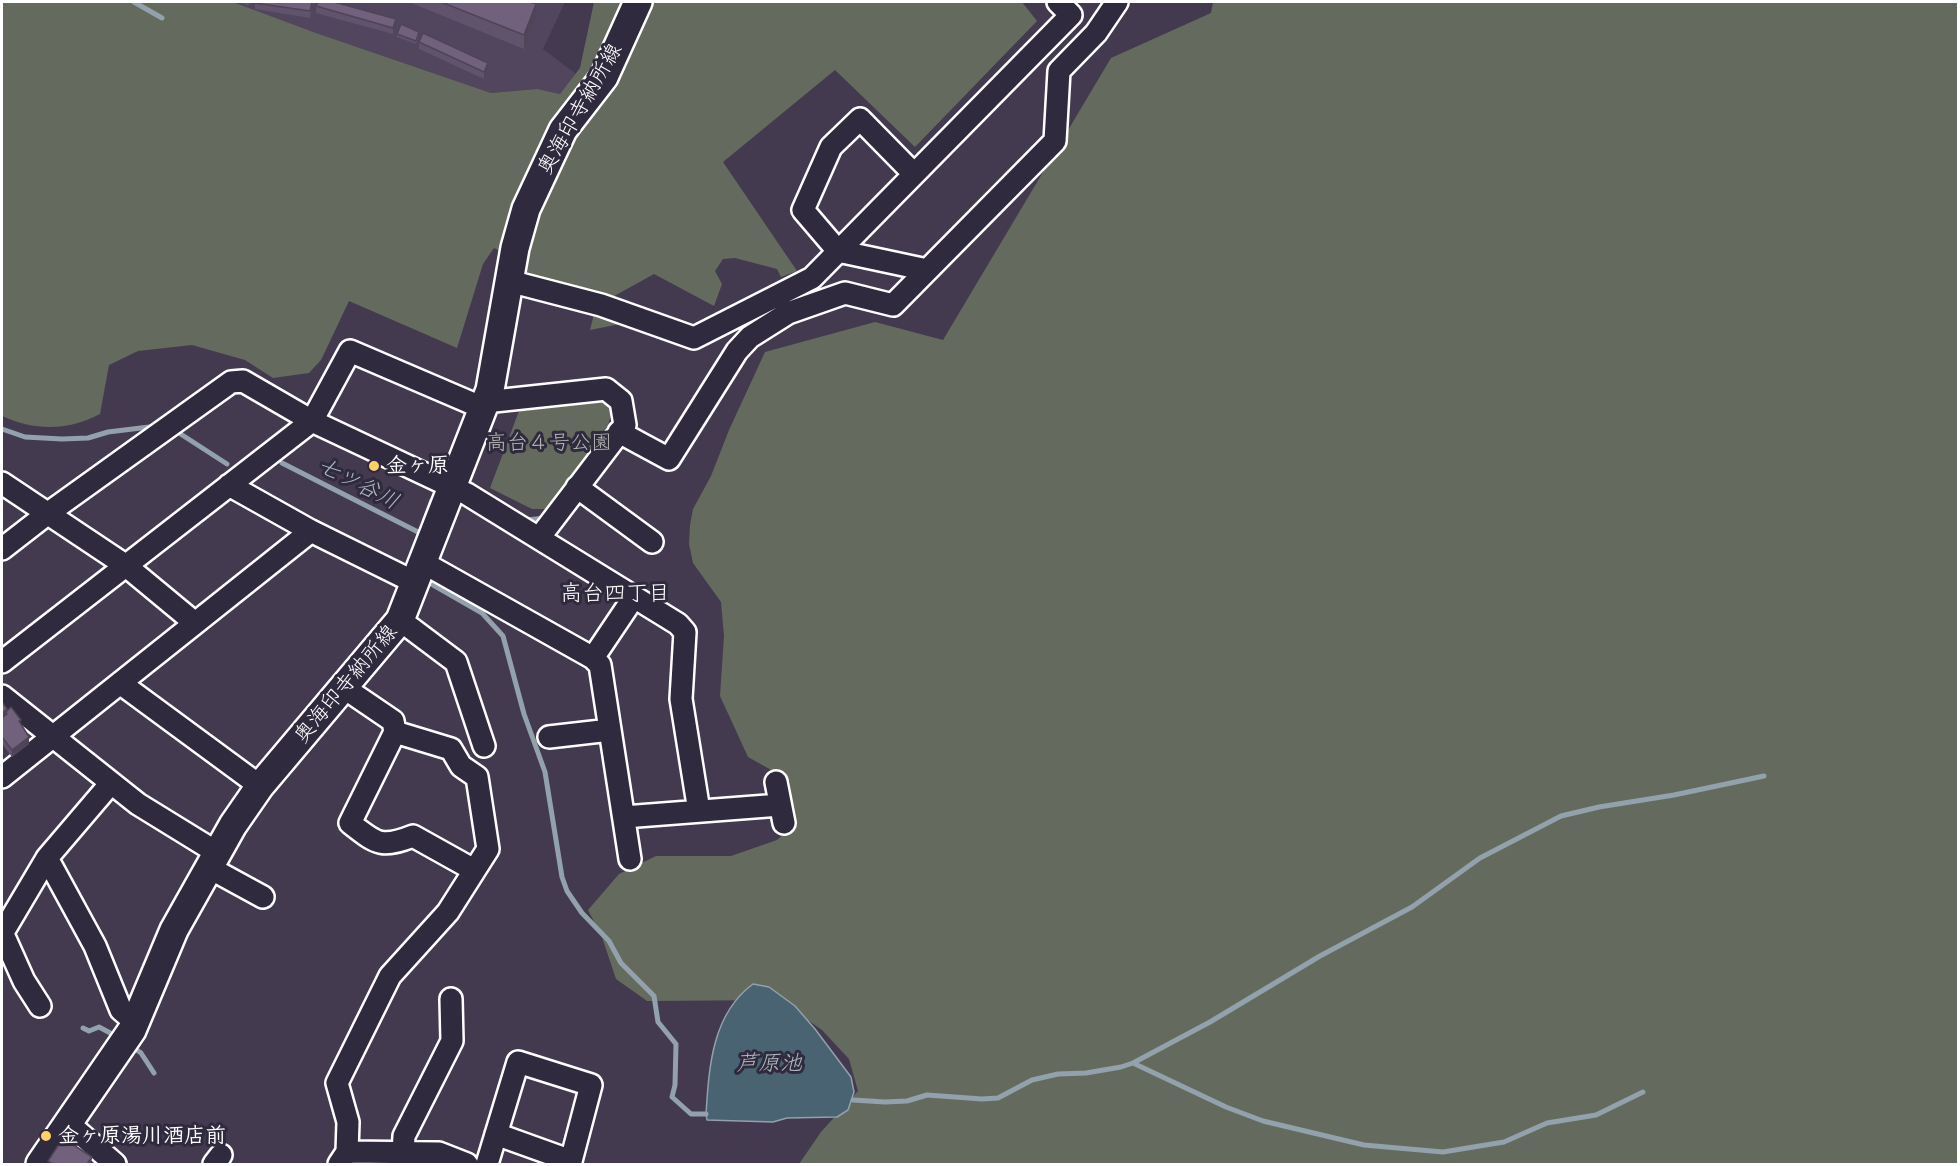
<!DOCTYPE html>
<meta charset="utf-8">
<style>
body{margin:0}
#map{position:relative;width:1960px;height:1166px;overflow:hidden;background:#433a50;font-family:Delius,sans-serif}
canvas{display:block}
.frame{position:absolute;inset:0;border:3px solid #fff;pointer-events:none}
</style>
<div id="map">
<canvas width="1960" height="1166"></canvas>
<div class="frame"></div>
</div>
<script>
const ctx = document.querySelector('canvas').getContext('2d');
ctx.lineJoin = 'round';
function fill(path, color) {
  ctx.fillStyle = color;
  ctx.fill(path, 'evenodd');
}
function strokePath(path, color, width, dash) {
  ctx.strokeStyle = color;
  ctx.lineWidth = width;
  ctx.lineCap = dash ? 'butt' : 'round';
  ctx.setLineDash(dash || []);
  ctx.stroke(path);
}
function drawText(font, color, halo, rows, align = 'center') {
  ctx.font = font + ' Delius,"Klee One",sans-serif';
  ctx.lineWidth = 6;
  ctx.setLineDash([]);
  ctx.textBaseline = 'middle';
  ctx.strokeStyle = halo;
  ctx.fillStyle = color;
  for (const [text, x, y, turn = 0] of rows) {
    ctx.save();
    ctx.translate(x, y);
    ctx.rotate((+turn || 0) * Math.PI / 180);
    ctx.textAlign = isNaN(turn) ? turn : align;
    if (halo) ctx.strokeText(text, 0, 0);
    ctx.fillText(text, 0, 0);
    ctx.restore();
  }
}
const built = new Path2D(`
 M233,2H565L543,49L576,74L560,94L537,89L491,93L316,33Z`);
const green = new Path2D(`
 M2,2H233L316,33L491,93L537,89L560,94L580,68L594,2H1022L1037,21L915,147L835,70L723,162L797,271L781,277L777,269L735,258L723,259L715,271L722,284L714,306L654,274L607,300L529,280L523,272L524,263L494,248L483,264L457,348L349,301L321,360L309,373L273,378L245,360L192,345L138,351L109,365L100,414C68,431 35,431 2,416Z
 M1213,2H1958V1164H799L821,1132L858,1091L849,1059L822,1030L779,1000L647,1001L616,979L602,937L588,910L619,874L656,856H731L777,840L796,823L789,780L748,757L720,696L724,636L721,602L693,563L689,544L690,525L693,509L711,476L729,430L765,352L875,322L943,340L1111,58L1211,13Z
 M595,310L635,321L590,330Z
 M602,402L613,409L608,425L550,509H532L490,488L522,403Z`);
const water = new Path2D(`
 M753,984L769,987L795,1006L815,1029L851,1077L854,1092L848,1110L837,1117L787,1118L773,1122L707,1120L706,1114C709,1067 712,1014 753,984Z`);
const stream = new Path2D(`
 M134,2L162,18
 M2,429L25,437L62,439L88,438L108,432L149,427
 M176,431L227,464
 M282,463L420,533L422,528
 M425,519L432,500
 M526,520L546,518
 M428,582L482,613L503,636L524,714L545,772L562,877L567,891L582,913L609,941L621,963L654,996L658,1022L676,1044L675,1085L672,1097L691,1114H706
 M83,1028L89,1031L99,1027L114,1035
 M134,1048L141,1053L154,1073
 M1133,1063L1226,1107L1263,1121L1364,1145L1443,1152L1504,1142L1547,1123L1596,1115L1643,1092
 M853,1100L885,1102L907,1101L927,1095L982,1099L998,1098L1032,1080L1058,1074L1086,1073L1121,1067L1133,1063L1210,1022L1320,956L1412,907L1480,858L1561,816L1599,807L1674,795L1764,776`);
const minor = new Path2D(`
 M914,174L860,119L831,147L803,210L838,251L927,270
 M509,281L601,305L694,338L812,278L1071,15L1058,2
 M485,402L606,389L621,401L625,425L539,538
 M619,432L669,459L737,351L750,337L788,313L845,293L893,305L1055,141L1059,71L1096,33L1117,2
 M2,483L125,565L195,623
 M229,485L311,531L414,582
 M577,487L652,542
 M2,549L47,514L231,382L243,381L312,421L467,494L678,624L685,632L681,699L699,811
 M422,562L593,658L600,665L630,859
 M400,620L456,662L484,746
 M593,658L634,597
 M2,662L312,421L350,351L483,408
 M120,683L260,786
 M2,696L138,804L216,852
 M395,732L350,823C376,843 380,849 413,836L474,870
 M549,737L610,730
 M2,777L311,531
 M776,782L784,823
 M624,817L780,805
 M47,858L95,946L121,1010L135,1022
 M208,867L263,897
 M2,932L24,981L40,1006
 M2,934L47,858L111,783
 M68,1123L115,1164
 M347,1152L439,1153L467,1164
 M403,1153L404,1136L452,1041L451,999
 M214,1164L221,1155
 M339,1164L347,1152L348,1122L337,1083L390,976L448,912L488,849L477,777L461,766L451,749L395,732L393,721L343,687
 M487,1164L518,1062L591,1085L571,1161L496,1134`);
const major = new Path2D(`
 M40,1164L132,1030L174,930L233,825L260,786L400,620L490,390L515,248L526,209L563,130L604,77L638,2`);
const wall = new Path2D(`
 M240,2H251L248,6Z
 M255,2H315V4H312L310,18L255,9Z
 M409,2H529L536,18L524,49Z
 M316,6L396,25L393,34L316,13Z
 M397,34L419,35L416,44L397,37Z
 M419,42L488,70L484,79L419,49Z
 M2,702L7,711L21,725L29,744L12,757L2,744Z`);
const shadedWall = new Path2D(`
 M536,4V18L524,49V35Z
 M396,19V25L393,34V28Z
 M488,63V70L484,79V72Z
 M7,709V716L6,712V717L2,720V713Z
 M29,737V744L12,757V750Z
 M92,1157L91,1164H87Z`);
const building = new Path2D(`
 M255,2H312L310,11L255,3Z
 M318,2H334L396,19L393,28L316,6Z
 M441,2H529L536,4L524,35Z
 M401,24L419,32L416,41L397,34Z
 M423,33L488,63L484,72L419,42Z
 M2,702L7,709L2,713Z
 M11,707L21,720L19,721L29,737L12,750L2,737V718L7,714L6,712Z
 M63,1138L92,1157L87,1164H53L48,1161Z`);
const markers = [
 [374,466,6,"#ffd166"],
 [46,1136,6,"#ffd166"]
];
const streetNames = [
 ["奥海印寺納所線",580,109,-60],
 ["奥海印寺納所線",346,684,-50]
];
const parkNames = [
 ["高台４号公園",549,443]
];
const poiNames = [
 ["金ヶ原",386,466],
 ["金ヶ原湯川酒店前",58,1136]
];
const waterNames = [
 ["七ツ谷川",358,484,27],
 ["芦原池",769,1064]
];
const neighbourhoodNames = [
 ["高台四丁目",615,594]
];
fill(built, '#51465e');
fill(green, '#646b5e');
fill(water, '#4a6373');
strokePath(water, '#92a1ab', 1.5);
strokePath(stream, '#92a1ab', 5);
strokePath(minor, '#fff', 26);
strokePath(major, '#fff', 32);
strokePath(minor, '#2f2a3d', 21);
strokePath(major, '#2f2a3d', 27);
fill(wall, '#61536c');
fill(shadedWall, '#4f4458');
fill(building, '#71617d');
strokePath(building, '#4f4458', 1.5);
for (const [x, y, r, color] of markers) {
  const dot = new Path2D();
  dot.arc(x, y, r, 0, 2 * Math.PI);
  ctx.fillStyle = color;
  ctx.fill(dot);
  strokePath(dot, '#2f2a3d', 2);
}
drawText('21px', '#fff', '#2f2a3d', streetNames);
drawText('21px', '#b2b5ae', '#2f2a3d', parkNames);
drawText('bold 21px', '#fff', '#2f2a3d', poiNames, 'left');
drawText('italic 22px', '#aeb9c0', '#2f2a3d', waterNames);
drawText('22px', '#fff', '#2f2a3d', neighbourhoodNames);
</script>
